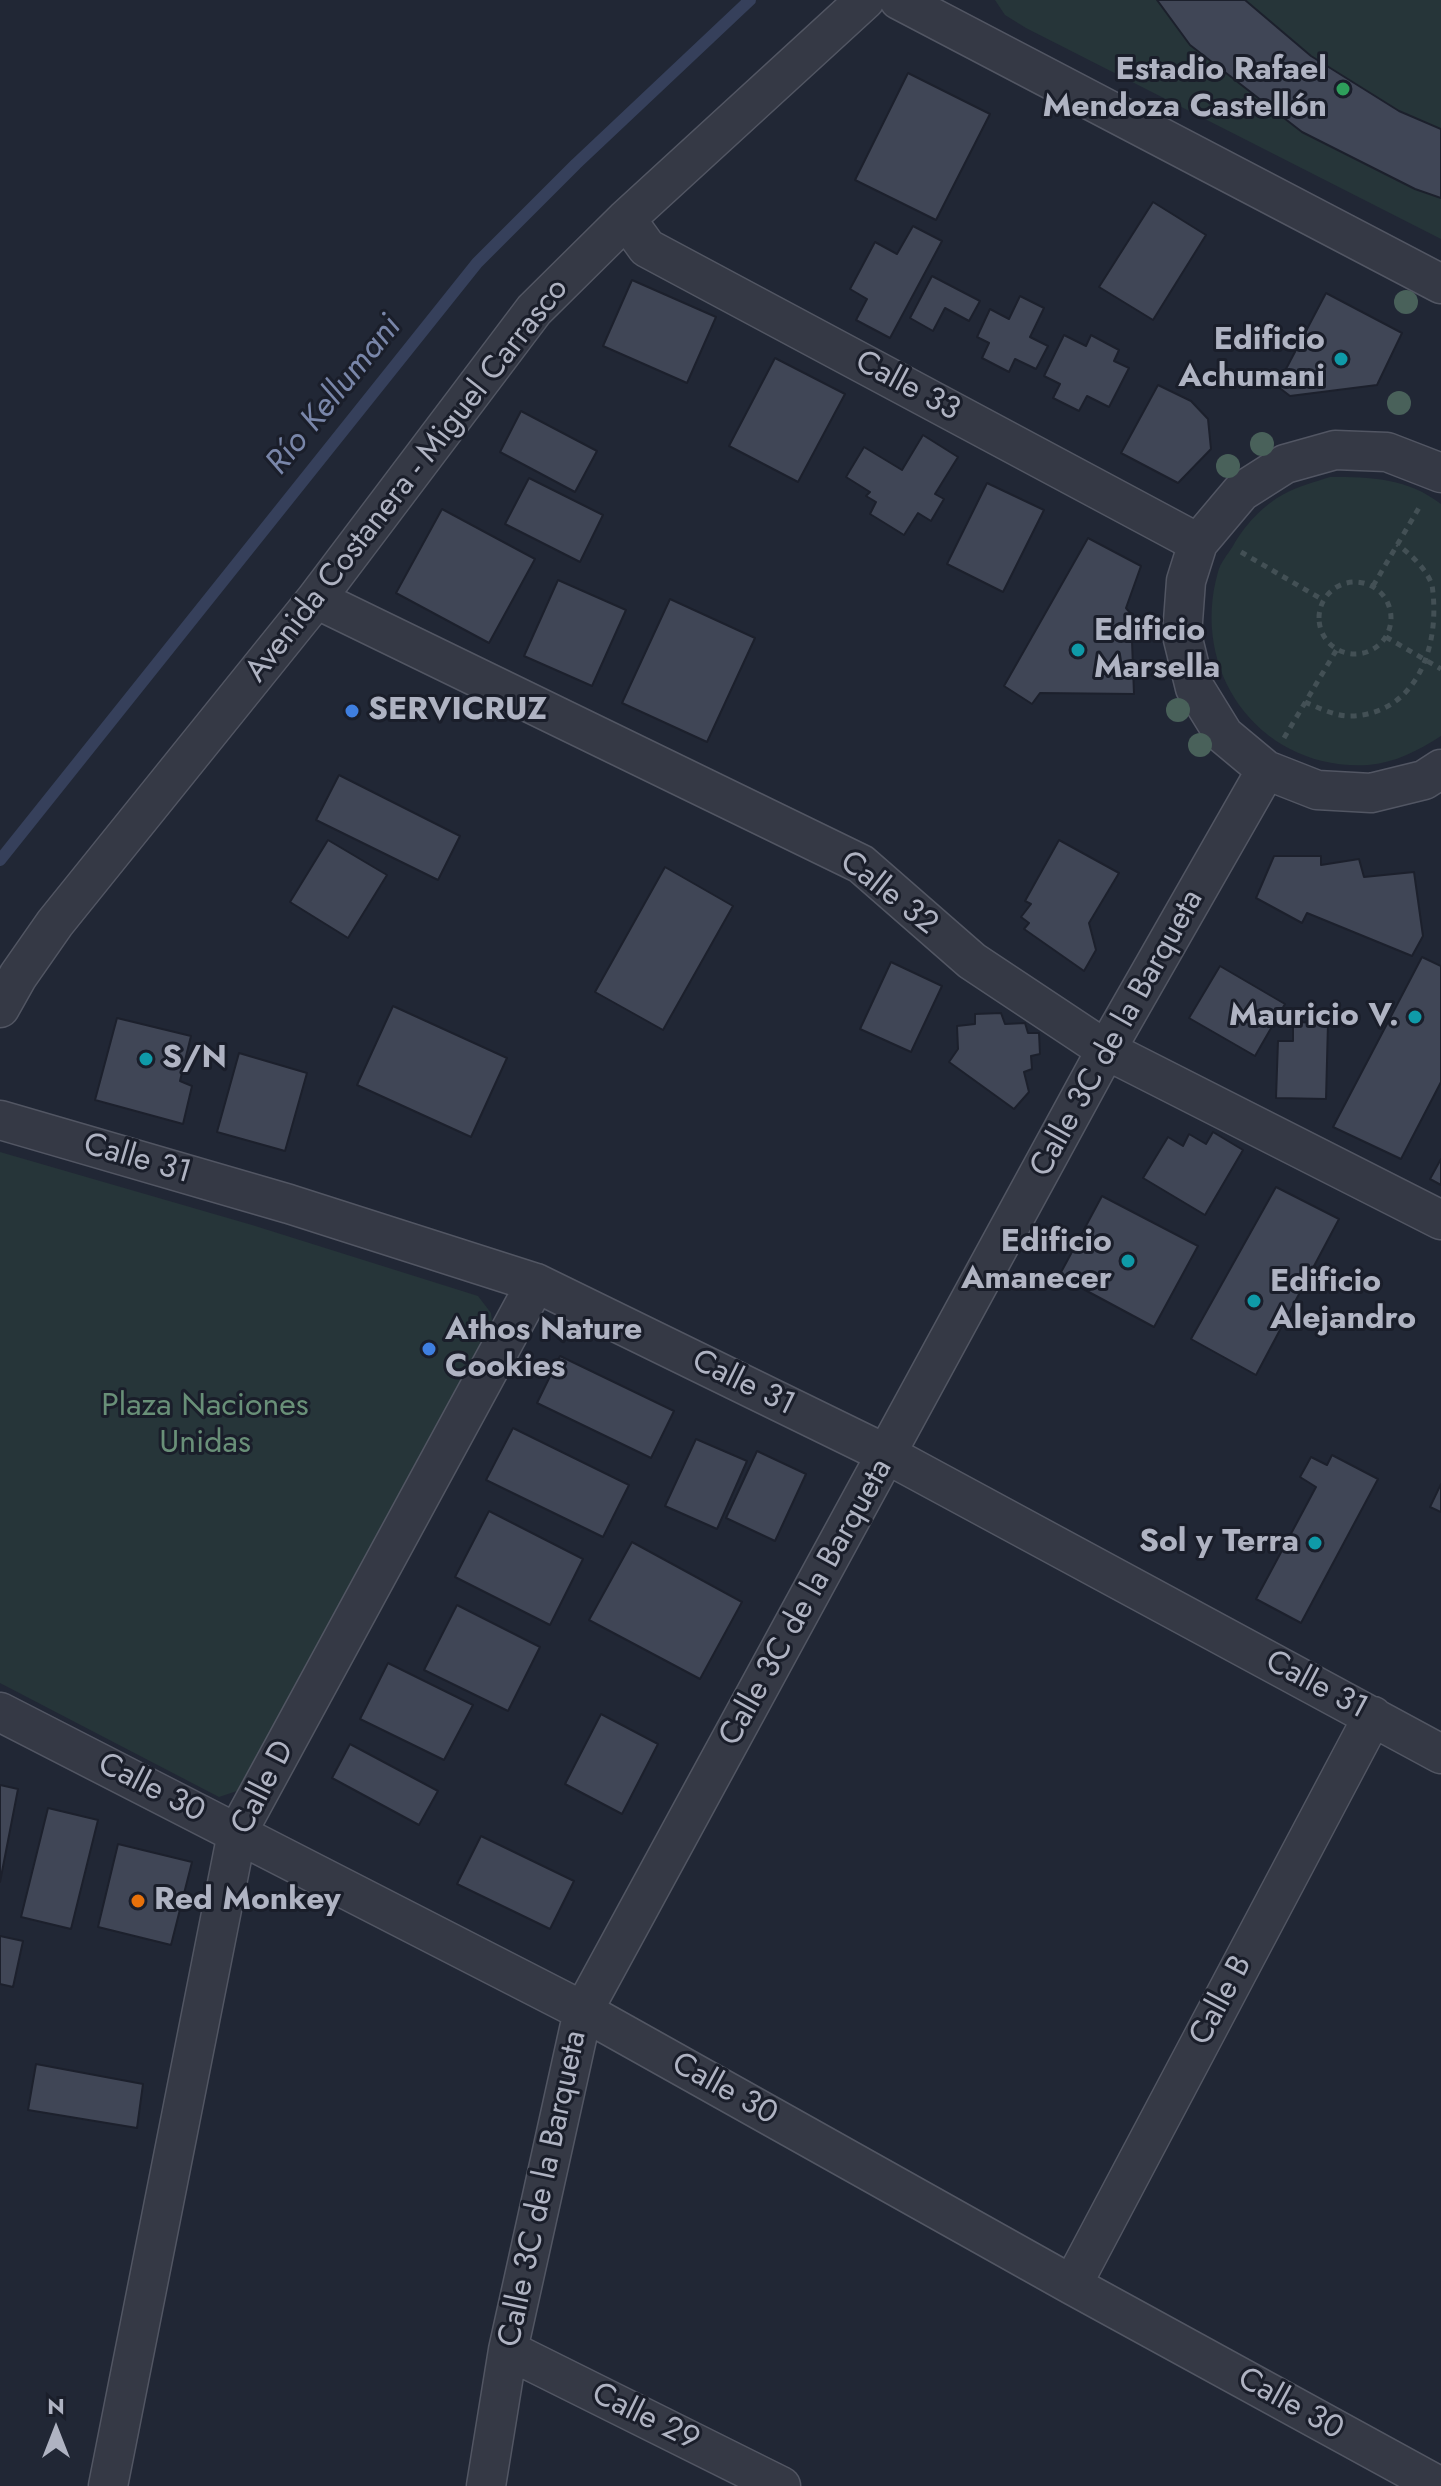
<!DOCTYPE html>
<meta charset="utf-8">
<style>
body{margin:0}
#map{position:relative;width:1441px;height:2486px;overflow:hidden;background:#212735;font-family:Jost,sans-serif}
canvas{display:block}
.north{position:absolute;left:16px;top:2390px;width:80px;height:80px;-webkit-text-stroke:6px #1a1e2a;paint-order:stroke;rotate:0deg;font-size:22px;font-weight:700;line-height:32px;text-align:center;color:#afb3c2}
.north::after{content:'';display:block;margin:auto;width:28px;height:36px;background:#afb3c2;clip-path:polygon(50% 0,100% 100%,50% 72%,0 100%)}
</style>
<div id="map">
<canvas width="1441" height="2486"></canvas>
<div class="north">N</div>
</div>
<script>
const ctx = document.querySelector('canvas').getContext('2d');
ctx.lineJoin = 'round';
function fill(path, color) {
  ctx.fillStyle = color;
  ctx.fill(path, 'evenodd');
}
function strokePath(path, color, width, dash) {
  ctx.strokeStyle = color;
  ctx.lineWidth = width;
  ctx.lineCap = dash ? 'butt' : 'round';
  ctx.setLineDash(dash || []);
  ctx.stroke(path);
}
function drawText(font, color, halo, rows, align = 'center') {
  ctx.font = font + ' Jost,sans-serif';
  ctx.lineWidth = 6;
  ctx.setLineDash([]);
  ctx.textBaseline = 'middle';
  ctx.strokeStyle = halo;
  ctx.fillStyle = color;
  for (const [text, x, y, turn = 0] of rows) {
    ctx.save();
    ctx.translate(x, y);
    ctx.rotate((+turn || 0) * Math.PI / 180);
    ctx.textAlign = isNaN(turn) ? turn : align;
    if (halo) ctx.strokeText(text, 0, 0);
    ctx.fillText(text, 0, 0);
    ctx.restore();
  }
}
const green = new Path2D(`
 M995,0H1441V239L1026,28L1005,15Z
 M1330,477C1371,477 1407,478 1441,504V736C1419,750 1395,763 1368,765C1261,771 1189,673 1218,572C1220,563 1228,554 1233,546C1244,526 1263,505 1284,494C1298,486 1315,482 1330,477Z
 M0,1152L252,1225L478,1296L491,1313L493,1329L237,1791L219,1797L0,1683Z`);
const stream = new Path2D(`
 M0,860L477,263L576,164L750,0`);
const building = new Path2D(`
 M1157,0H1245L1311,56L1399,111L1441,129V198L1415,189L1302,132L1190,45Z
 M908,73L990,114L936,220L855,180Z
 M1153,202L1206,235L1153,320L1099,287Z
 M913,226L942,241L890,338L856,320L867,299L850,289L875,242L897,254Z
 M932,276L980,301L969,321L945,308L933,331L910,318Z
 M632,280L716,317L687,383L603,346Z
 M1326,293L1402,333L1377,385L1290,396L1277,386Z
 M1020,296L1044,308L1030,337L1048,346L1036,369L1015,359L1009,372L982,358L989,343L977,337L990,309L1009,319Z
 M1064,335L1086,346L1091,335L1119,350L1114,361L1129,368L1109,407L1087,396L1079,411L1053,398L1060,384L1044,376Z
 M775,358L845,394L798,482L729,446Z
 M1158,385L1191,401L1208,419L1211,449L1178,483L1121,453Z
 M521,411L597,451L575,492L500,452Z
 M923,435L958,457L935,494L944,499L931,521L918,513L904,535L870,514L876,502L866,496L870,492L846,477L864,447L902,470Z
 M529,478L603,515L580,562L505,524Z
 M987,483L1044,510L1003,592L947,564Z
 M442,509L535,559L489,643L396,593Z
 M1088,538L1141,566L1126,608L1131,614L1134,694L1040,693L1032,704L1004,686Z
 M558,580L626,610L592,686L524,656Z
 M670,599L755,638L707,742L622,703Z
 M339,775L460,836L438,880L316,820Z
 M328,840L387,875L348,938L290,902Z
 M1059,840L1119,873L1089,923L1096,950L1084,971L1024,929L1029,923L1021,917L1031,904L1025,901Z
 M1274,856H1321V865L1359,859L1364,877L1414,872L1423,936L1412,956L1307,913L1302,923L1256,898Z
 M665,867L733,906L663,1030L595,992Z
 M1422,957L1441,966V1082L1401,1159L1333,1127Z
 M891,962L942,986L911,1052L860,1029Z
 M1220,966L1285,1004L1255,1056L1189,1018Z
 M393,1006L507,1058L471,1137L357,1085Z
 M1001,1013L1005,1024L1025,1023L1028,1033H1039L1040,1054L1031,1056L1032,1069L1024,1072L1029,1092L1014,1109L949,1062L958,1049L957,1026L975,1024V1014Z
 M117,1018L191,1036L180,1081L192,1086L183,1124L95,1100Z
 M1293,1022L1328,1023L1326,1099L1276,1098L1278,1041H1293Z
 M239,1053L307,1073L285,1151L217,1132Z
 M1213,1132L1243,1150L1205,1215L1143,1178L1168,1137L1183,1146L1189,1134L1206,1144Z
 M1441,1159V1185L1430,1179Z
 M1276,1187L1339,1219L1256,1375L1191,1339Z
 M1102,1196L1198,1246L1154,1327L1059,1276Z
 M560,1356L674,1411L651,1458L537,1403Z
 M513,1428L629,1485L603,1537L486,1480Z
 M696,1439L747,1461L717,1529L665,1506Z
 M757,1451L806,1474L775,1541L726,1518Z
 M1332,1455L1378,1479L1301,1623L1256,1599L1316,1487L1300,1477L1311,1457L1327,1465Z
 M1441,1484V1512L1430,1507Z
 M489,1511L583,1559L550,1625L455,1577Z
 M632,1542L742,1602L700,1679L589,1620Z
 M457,1605L540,1647L508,1711L424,1670Z
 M388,1663L473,1705L444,1760L360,1719Z
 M601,1714L658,1744L622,1814L565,1784Z
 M350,1744L438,1791L419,1825L332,1778Z
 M0,1785L18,1789L0,1882Z
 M48,1808L98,1820L71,1929L21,1917Z
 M481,1836L574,1881L550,1929L457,1884Z
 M118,1844L192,1862L171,1945L98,1927Z
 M0,1936L23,1941L13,1987L0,1984Z
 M36,2064L143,2084L137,2128L28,2110Z`);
const path = new Path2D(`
 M1241,552L1323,600
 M1319 618a36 36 0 1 1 72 0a36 36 0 1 1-72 0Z
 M1373,586L1420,506
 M1386,637L1441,669
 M1305,702C1319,708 1337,717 1352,716C1418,713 1441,644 1432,585C1426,568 1411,555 1397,544
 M1284,738L1337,649`);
const minor = new Path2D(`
 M899,0L1441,284
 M626,219L647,248L1198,543
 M1441,473L1387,452L1335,450L1285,464L1241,492L1198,543L1186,581L1182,635L1195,688L1224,735L1266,770L1317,790L1371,793L1424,780L1441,769
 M316,599L861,864L972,961L1106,1050L1441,1220
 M0,1008L18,976L55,923L316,599L534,310L626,219L865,0
 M0,1120L289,1204L536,1283L888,1455L1441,1754
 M0,1712L583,2011L1072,2285L1439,2486
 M1072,2285L1373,1716
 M508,2350L781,2486
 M108,2486L237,1833L536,1283
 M486,2486L508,2350L583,2011L1106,1050L1266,770`);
const trees = [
 [1406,302],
 [1399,403],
 [1262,444],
 [1228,466],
 [1178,710],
 [1200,745]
];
const markers = [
 [1343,89,8,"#2e9e5b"],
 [1341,359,8,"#0f9aa8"],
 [1078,650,8,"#0f9aa8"],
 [352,711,8,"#3f7fe0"],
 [1415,1017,8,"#0f9aa8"],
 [146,1059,8,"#0f9aa8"],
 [1128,1261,8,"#0f9aa8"],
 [1254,1301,8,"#0f9aa8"],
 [429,1349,8,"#3f7fe0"],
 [1315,1543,8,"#0f9aa8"],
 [138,1901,8,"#e8710a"]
];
const poiNames = [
 ["Estadio Rafael",1327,71,"right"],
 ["Mendoza Castellón",1327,108,"right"],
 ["Edificio",1325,341,"right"],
 ["Achumani",1325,378,"right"],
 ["Edificio",1094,632],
 ["Marsella",1094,669],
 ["SERVICRUZ",368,711],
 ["Mauricio V.",1399,1017,"right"],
 ["S/N",162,1059],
 ["Edificio",1112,1243,"right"],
 ["Amanecer",1112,1280,"right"],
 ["Edificio",1270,1283],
 ["Alejandro",1270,1320],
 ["Athos Nature",445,1331],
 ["Cookies",445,1368],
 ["Sol y Terra",1299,1543,"right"],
 ["Red Monkey",154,1901]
];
const streetNames = [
 ["Calle 33",907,387,28],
 ["Avenida Costanera - Miguel Carrasco",408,481,-52],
 ["Calle 32",888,894,38],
 ["Calle 3C de la Barqueta",1118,1034,-61],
 ["Calle 31",137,1160,16],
 ["Calle 31",743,1384,26],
 ["Calle 3C de la Barqueta",807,1603,-61],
 ["Calle 31",1316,1686,28],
 ["Calle D",264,1788,-63],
 ["Calle 30",151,1789,27],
 ["Calle B",1222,2001,-62],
 ["Calle 30",724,2090,29],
 ["Calle 3C de la Barqueta",544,2189,-78],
 ["Calle 30",1290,2405,29],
 ["Calle 29",645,2418,26]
];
const parkNames = [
 ["Plaza Naciones",205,1407],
 ["Unidas",205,1444]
];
const waterNames = [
 ["Río Kellumani",335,396,-51]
];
fill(green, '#263539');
strokePath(stream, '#36405b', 12);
fill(building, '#404656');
strokePath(building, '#1c202c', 2);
strokePath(minor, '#525663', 41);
strokePath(path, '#435055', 5, [6, 6]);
strokePath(minor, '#353945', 38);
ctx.fillStyle = '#49615a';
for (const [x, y] of trees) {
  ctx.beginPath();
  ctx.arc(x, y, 12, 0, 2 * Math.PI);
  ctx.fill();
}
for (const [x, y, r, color] of markers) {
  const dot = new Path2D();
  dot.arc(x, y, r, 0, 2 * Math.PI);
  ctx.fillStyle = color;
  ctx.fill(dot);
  strokePath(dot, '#1a1e2a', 3);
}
drawText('bold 32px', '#afb3c2', '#1a1e2a', poiNames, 'left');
drawText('32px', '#afb3c2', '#1a1e2a', streetNames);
drawText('32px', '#699078', '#1a1e2a', parkNames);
drawText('italic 34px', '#7986a9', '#1a1e2a', waterNames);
</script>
